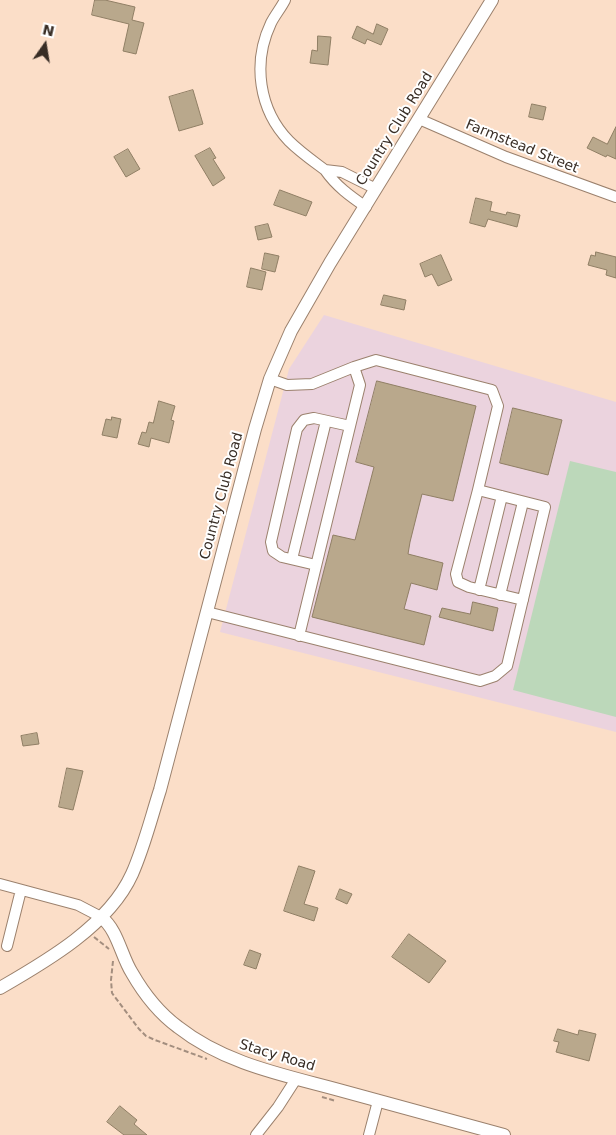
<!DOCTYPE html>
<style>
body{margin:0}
#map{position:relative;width:616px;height:1135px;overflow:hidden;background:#fbdec8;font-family:"DejaVu Sans",sans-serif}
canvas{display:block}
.north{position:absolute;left:20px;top:20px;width:50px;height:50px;-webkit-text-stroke:4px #fff;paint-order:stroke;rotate:13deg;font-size:14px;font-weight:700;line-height:20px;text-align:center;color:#382d25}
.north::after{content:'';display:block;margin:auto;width:18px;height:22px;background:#382d25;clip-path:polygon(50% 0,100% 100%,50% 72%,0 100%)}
</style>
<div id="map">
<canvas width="616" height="1135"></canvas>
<div class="north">N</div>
</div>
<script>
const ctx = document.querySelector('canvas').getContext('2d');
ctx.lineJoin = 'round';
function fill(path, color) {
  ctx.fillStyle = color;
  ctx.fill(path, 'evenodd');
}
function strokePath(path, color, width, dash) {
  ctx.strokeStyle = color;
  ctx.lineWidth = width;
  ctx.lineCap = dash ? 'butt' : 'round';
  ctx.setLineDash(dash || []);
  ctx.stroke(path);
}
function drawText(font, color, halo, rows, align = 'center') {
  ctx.font = font + ' "DejaVu Sans",sans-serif';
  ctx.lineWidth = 4;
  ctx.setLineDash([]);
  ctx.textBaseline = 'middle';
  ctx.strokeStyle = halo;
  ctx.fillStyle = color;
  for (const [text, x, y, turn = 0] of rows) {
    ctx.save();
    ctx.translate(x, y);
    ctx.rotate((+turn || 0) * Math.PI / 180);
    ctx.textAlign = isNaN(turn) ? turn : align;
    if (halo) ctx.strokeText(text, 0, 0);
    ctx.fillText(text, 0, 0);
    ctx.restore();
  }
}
const education = new Path2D(`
 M324,315L616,402V732L220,632L289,369Z`);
const green = new Path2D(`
 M570,461L616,472V717L513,690Z`);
const building = new Path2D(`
 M95,0H105L135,7L132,20L144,23L136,54L123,51L129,24L92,15Z
 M377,24L388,29L381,45L367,39L365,44L352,38L357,26L373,34Z
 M318,36L331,37L328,65L310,63L312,50L317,51Z
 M193,90L203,124L179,131L169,97Z
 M532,104L546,107L543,120L529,117Z
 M616,127V159L607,155L606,157L587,148L593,137L607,144Z
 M210,148L216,158L213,159L225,178L213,186L195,156Z
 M128,149L140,169L126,177L114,157Z
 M280,190L312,202L306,216L274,205Z
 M476,198L492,202L490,211L506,215L507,212L520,215L517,227L488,219L485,227L470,223Z
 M268,224L272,237L258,240L255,227Z
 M596,252L616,257V278L606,275L607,270L588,265L591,255L595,256Z
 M265,253L279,256L275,272L262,269Z
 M441,255L452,280L438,286L432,274L425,277L420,264Z
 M251,268L266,272L262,290L247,287Z
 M384,295L406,300L404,310L381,305Z
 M377,381L476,406L453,501L422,494L410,542L408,554L443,563L437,590L411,583L404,609L431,616L424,645L312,617L333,535L355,540L374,467L356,462Z
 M159,401L175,406L171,420L174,421L169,443L151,438L149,447L138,444L142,432L146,433L149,422L153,423Z
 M513,408L562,420L548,475L500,463Z
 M112,417L121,419L117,438L102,435L106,419L111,420Z
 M473,602L498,608L493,631L439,617L442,608L470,614Z
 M37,733L39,744L23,746L21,736Z
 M67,768L83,771L73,810L59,807Z
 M299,866L315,871L304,904L318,908L314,921L284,911Z
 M340,889L352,894L347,904L336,899Z
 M409,934L446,961L429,983L392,957Z
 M250,950L261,954L256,969L244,965Z
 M558,1029L578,1035L579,1030L596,1034L589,1061L556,1052L559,1042L554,1041Z
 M120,1106L137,1120L134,1124L147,1135H124L107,1122Z`);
const path = new Path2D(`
 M94,937L109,949
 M113,961L111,980L112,993L139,1029L146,1036L155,1040L207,1059
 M322,1097L336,1101`);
const minor = new Path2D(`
 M285,0C281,8 275,15 271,23C252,63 259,110 289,141C300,152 313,161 325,170
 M419,119L506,157L616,197
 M366,207C350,196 336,186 325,170L342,172L376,189
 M478,490L456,574L458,582L469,587L523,600
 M292,559L326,421
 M316,565L282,557L273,551L271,542L297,429L304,420L314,418L350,426
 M479,590L502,496
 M500,595L523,502
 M207,612L480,681L495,676L507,666L545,507L478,490L498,406L492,390L376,360L354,367L312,384L287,385L270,379
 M299,636L360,385L354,367
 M0,884L78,905L101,917
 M7,946L21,890
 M256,1135L278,1107L296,1079
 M369,1135L378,1101`);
const major = new Path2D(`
 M101,917C118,930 121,956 132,973C144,994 159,1013 178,1027C225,1064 284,1075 339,1090C394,1105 449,1120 504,1135
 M0,988C47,961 109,925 132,874C144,847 151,818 160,790L255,429L270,379L291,331L330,263L492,0`);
const streetNames = [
 ["Country Club Road",395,129,-58],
 ["Farmstead Street",522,147,22],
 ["Country Club Road",222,496,-75],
 ["Stacy Road",277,1056,17]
];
fill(education, '#ebd3de');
fill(green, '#bcd8ba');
fill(building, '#b9a88c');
strokePath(building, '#907f65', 1);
strokePath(minor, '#9b816d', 12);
strokePath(major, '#9b816d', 14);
strokePath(path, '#a38e7f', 2, [5, 2.5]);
strokePath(minor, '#fff', 10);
strokePath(major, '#fff', 12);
drawText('14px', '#382d25', '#fff', streetNames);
</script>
